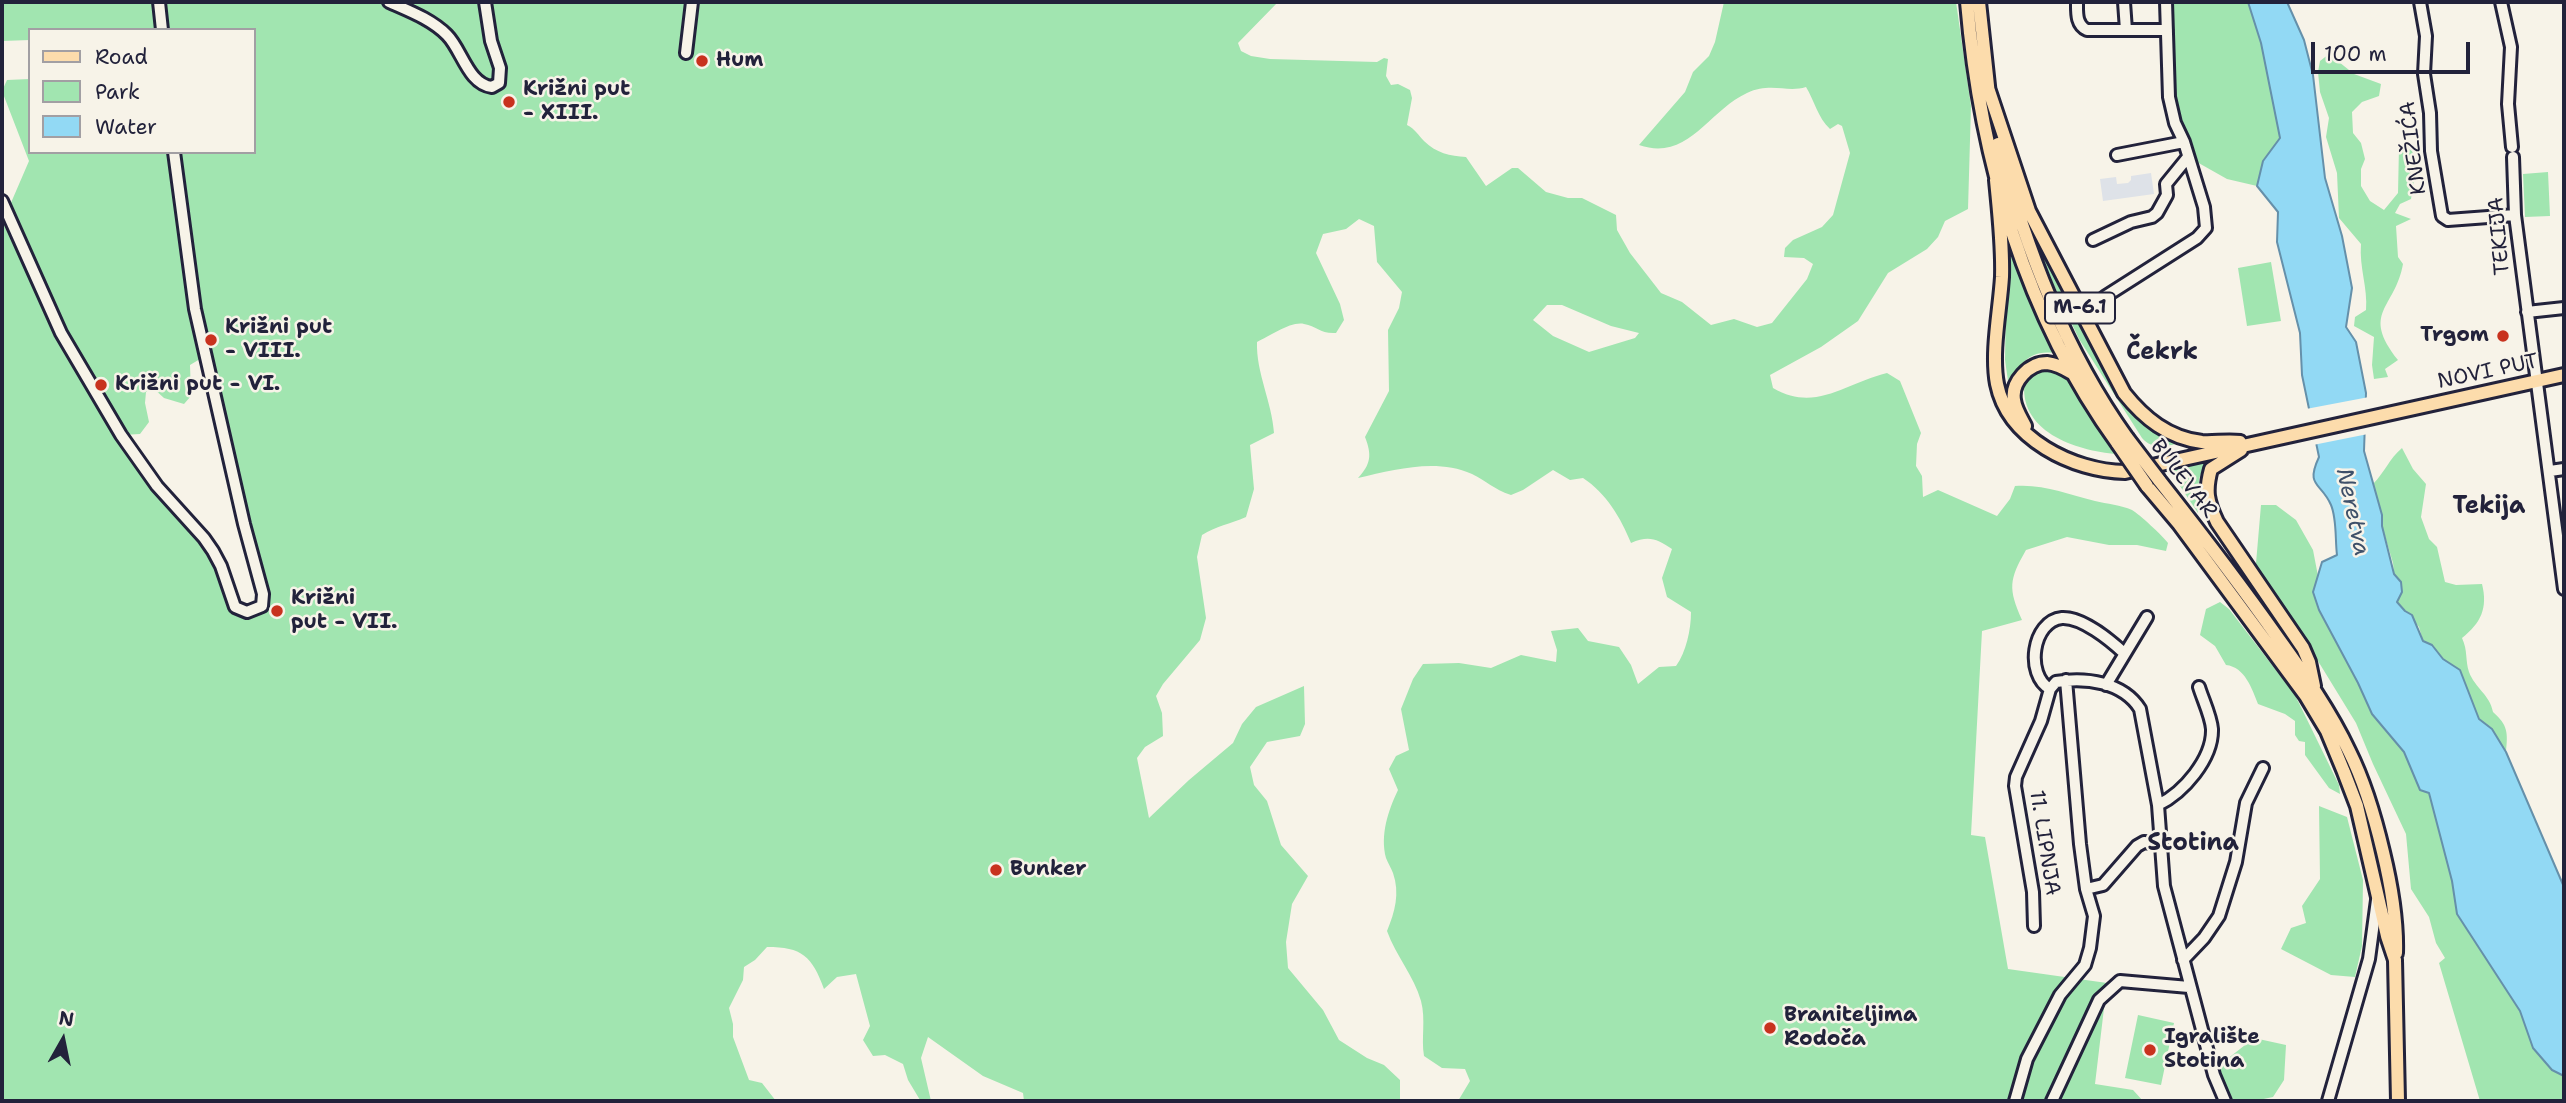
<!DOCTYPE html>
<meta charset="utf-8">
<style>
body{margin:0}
#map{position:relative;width:2566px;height:1103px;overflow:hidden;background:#f7f3e8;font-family:"Shantell Sans",sans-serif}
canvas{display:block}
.frame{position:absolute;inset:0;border:4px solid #22223b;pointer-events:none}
.legend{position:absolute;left:28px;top:28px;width:228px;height:126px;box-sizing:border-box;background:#f7f3e8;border:2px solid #a29fa3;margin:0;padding:9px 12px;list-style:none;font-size:21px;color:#22223b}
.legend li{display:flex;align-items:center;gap:14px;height:35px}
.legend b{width:35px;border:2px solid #a29fa3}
.north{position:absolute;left:28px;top:1005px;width:70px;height:70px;-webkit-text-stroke:5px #f7f3e8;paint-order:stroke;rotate:9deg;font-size:19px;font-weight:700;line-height:28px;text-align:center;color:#22223b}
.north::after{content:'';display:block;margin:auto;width:24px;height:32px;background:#22223b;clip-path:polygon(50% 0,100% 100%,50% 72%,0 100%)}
.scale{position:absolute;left:2311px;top:42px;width:159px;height:32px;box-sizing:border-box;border:4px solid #22223b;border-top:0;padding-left:9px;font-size:21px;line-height:24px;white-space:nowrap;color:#22223b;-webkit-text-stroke:5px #f7f3e8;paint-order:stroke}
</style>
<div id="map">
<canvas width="2566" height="1103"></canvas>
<div class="frame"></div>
<ul class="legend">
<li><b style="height:9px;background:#fcdcac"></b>Road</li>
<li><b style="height:19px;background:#a1e5b0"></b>Park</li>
<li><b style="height:19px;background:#92d9f4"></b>Water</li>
</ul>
<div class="north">N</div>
<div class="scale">100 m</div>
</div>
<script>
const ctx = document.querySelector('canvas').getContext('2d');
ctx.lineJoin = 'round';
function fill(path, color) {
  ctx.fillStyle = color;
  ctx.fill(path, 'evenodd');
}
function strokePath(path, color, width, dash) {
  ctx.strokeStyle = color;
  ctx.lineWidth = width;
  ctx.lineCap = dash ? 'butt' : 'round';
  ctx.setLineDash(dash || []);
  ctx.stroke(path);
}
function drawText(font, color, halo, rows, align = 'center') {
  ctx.font = font + ' "Shantell Sans",sans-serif';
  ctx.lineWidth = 5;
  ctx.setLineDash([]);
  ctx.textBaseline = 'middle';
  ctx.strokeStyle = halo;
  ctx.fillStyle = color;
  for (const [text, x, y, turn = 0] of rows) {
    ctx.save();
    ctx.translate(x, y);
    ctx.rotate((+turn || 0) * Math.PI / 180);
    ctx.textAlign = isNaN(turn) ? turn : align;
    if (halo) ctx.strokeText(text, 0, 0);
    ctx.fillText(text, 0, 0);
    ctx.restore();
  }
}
const built = new Path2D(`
 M2151,173L2154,194L2103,201L2100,179L2116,177L2117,184L2128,183L2131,180V176Z`);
const green = new Path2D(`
 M2,2H1278L1238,43L1241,51L1251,56L1270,59L1377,62L1384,58L1388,59L1386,76L1391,85L1398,84L1410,90L1412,98L1407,125C1415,129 1418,135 1424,141C1436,153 1450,156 1466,157L1486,186L1512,168H1518L1546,192L1568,198H1582L1616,215L1617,230L1630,253L1661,293L1682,302L1711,325L1734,319L1757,327L1772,323L1807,279L1813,264L1804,258L1784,257L1785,248L1793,240L1822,227L1833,215L1850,153L1842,126L1838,124L1830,129C1818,118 1814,100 1806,87C1787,93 1771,82 1747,93C1708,111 1688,162 1639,145L1685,92L1693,72L1709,56L1715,42L1724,2H1956L1971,106L1968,209L1945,221L1938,237L1927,249L1888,273L1858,321L1821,347L1770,375L1773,388C1816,413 1845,383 1887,373L1900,381L1921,433L1917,444L1916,466L1922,476L1923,497L1938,490L1997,516L2010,499L2015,486C2044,484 2067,494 2095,501C2107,504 2121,505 2132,510C2139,514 2163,536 2168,543L2166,551L2137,545H2109L2067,537L2026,550C2009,580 2008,588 2022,620L1982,631L1971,835L1985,837L2008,969L2107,983L2095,1084L2133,1090L2143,1101H1458L1470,1081L1465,1069L1442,1068L1424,1056C1421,1038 1426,1020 1421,1001C1414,976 1396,956 1387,931C1395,912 1400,893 1393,873C1391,868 1388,863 1386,858C1380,835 1388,811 1398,790L1389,769L1396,756L1409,750L1401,709L1413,679L1423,664L1459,663L1491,668L1521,655L1556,662L1557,650L1551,631L1578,628L1588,641L1619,647L1631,665L1638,684L1659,667L1676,666C1686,652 1691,630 1691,612L1667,597L1662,578L1672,549C1657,539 1649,535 1631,543C1621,518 1606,493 1583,478L1570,480L1553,470L1523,490L1511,495C1493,489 1487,481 1472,474C1435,458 1395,470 1358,478C1371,464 1372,455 1365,437L1389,391L1388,330L1399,308L1402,292L1377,262L1374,226L1359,219L1346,229L1323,234L1316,253L1340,304L1344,320L1336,333C1320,334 1317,326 1304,324C1291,321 1270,336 1257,342C1256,373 1272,402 1274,433L1250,445L1254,489L1246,517C1230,524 1216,526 1202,535L1197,557L1206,618L1200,640L1163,684L1156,696L1162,713L1163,736L1145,747L1137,758L1149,818L1189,780L1233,743L1242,724L1256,707L1304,686L1305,724L1300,736L1267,742L1250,767L1254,785L1267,801L1281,845L1308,876L1292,904L1286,942L1288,968L1323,1010L1339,1040L1367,1058L1384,1065L1400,1080V1101H1024L1023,1093L983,1076L928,1037L921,1058L931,1101L920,1100L908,1080L903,1064L885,1055L873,1056L863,1040L870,1026L856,974L837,977L824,989C812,956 802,947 767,947L755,960L744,967L743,980L729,1008L733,1024V1037L749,1080L762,1083L776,1101H2V201L7,212L29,161L2,91L7,80L30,79V152H254V30H30V40L2,41ZM1547,305H1562L1611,326L1639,333L1635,338L1589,352L1553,336L1533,320ZM205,356L262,605L239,610L204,538L122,435L140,434L149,422L145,403L146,392L153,388L164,398L184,404L191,396L190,365Z
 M2166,2H2248L2261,43L2280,138L2263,161L2257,186L2227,179L2188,157L2175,123Z
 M2329,54L2354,74L2381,84L2379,96L2362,102L2352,112L2353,133L2361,143L2365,159L2361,169V186L2370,201L2384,210L2398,193L2399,147L2412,150L2416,168L2411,199L2400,204L2395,213L2411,219L2396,226L2398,257L2403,264C2395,309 2360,312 2398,360L2385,369L2388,377L2374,379L2372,365L2374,337L2354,326L2355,317L2366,310C2368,288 2359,267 2361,244L2339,218L2337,173L2326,137L2329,118L2320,92L2318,72L2320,61Z
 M2548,172L2550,216L2525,217L2523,174Z
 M2026,215L2122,394L2185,442C2170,445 2154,452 2142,438L2079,339L2052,281Z
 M2007,234L2059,354C2031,347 2017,364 2009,388L2005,360Z
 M2271,262L2281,321L2247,326L2238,268Z
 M2049,366L2071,376L2117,454C2076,451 2016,431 2025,379L2030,373Z
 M2402,448L2413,469L2426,484L2421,517L2429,539L2437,547L2445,582L2456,585L2482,584C2488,608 2481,623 2462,638C2468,651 2465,660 2469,672C2475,688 2490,695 2493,712C2508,725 2508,733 2506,752L2492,729L2479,719L2460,670L2443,659L2432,645L2423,641L2419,627L2397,602L2393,563L2382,526V515L2373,484C2385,472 2389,459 2402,448Z
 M2206,460L2199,479L2198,513L2168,468Z
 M2261,505H2276L2296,520L2313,550L2318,576L2313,593L2319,611L2358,683L2372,714L2405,753L2429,793L2452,881L2457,914L2520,1011L2533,1048L2552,1070L2564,1076V1101H2480L2439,963L2445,958L2436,943L2429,917L2411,889L2406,834L2373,764L2356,723L2318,661L2255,575Z
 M2220,602L2229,609L2295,695L2339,785L2340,794L2329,788L2305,755V742L2299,741L2295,735V721L2285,714L2258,704C2252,689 2245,667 2226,665L2215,646L2200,635L2206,609Z
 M2319,806L2347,817L2363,880L2362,946L2355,977L2331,975L2281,949L2291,928L2306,923L2302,906L2320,879Z
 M2138,1015L2174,1023L2161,1085L2125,1078Z
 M2254,1038L2286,1045L2284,1080L2273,1097L2254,1101H2231L2217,1067Z`);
const water = new Path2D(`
 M2248,2H2287L2304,40L2313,75L2325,178L2342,236L2352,288L2346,327L2356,342L2366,393L2364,451L2382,515V526L2394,574L2401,582L2402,592L2397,602L2405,611L2412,615L2423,641L2432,645L2443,659L2460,670L2479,719L2492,729L2506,752L2564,887V1076L2552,1070L2533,1048L2520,1011L2457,914L2452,881L2429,793L2420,790L2404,752L2372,714L2358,683L2319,610L2313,592L2322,562L2337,555C2335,540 2337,519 2331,505C2321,482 2305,487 2319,457L2302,375L2300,333L2277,242L2278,212L2257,186L2263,161L2280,138L2261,43Z`);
const pier = new Path2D(`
 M2369,397L2368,434L2313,445L2306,409Z`);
const minor = new Path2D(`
 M159,2L162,30
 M389,2C409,11 431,19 447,35C462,50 468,84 492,87L499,83L500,68L491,41L485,2
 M2077,2C2077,13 2076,25 2087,30H2167
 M2124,2L2126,30
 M2420,2L2426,36L2424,74L2430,113L2431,151L2442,216L2448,220L2515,215
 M2501,2L2511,47L2508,104L2512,147
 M686,53L692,2
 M2117,155L2184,142
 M2513,157L2515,215L2564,589
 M2,201L61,333L121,435L157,486L204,538L213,551L221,566L235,607L247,612L262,606L263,594L244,524L195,309L174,152
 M2093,240L2131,222L2152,217L2157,213L2167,195L2166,184L2188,157
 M2527,312L2564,308
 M2084,314L2106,296L2197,238L2206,228L2204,207L2184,142L2175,123L2169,97L2166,2
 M2550,471L2564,469
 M2106,685L2147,617
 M2050,689C2025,675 2032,621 2062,618C2082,617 2110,640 2124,653
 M2158,805C2183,793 2213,759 2212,729C2211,716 2203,700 2199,687
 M2086,889L2103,885L2137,846L2144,842L2161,844
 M2034,926L2033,892L2015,786L2016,777L2041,721L2050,689L2056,682C2086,677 2123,682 2140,709L2158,805L2164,886L2214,1075L2225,1101
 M2183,960L2204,938L2219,916L2236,862L2246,803L2263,768
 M2015,1101L2027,1059L2060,995L2085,965L2090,948L2094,916L2086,889L2080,844L2066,680
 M2052,1101L2099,1000L2120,981L2189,987
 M2328,1101L2369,959L2377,900`);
const major = new Path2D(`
 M1967,2C1980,158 2025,316 2118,444
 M1979,2L1989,95
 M1988,88L2029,211L2124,393C2144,418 2168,438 2202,442C2214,443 2227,440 2240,442
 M1998,144C2026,248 2064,350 2127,438
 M1996,180C1999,212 2003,244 2002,277C2000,310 1991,352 1997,384C2008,439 2073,471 2125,472L2564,375
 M2025,426C2021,418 2015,409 2014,400C2011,382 2029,363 2047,363C2057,364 2064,368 2072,373
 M2241,450L2211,469C2205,491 2207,501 2217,522L2303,648L2309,662L2314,686
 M2159,480C2200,532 2240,584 2278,638C2304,674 2330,711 2349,751C2365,783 2375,818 2383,852C2391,885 2397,919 2396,953
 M2147,486L2179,524L2306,696L2327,731L2344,772L2357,806L2387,936L2395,960L2398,1101`);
const majorBridge = new Path2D(`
 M2127,438L2159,480
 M2118,444L2147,486`);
const markers = [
 [702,61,7,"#c8321e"],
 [509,102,7,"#c8321e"],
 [2503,336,7,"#c8321e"],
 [211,340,7,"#c8321e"],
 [101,385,7,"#c8321e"],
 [277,611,7,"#c8321e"],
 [996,870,7,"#c8321e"],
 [1770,1028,7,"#c8321e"],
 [2150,1050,7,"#c8321e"]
];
const shields = [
 [2080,308,70]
];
const shieldNames = [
 ["M-6.1",2080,308]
];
const poiNames = [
 ["Hum",716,61],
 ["Križni put",523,90],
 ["- XIII.",523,114],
 ["Križni put",225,328],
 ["- VIII.",225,352],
 ["Trgom",2489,336,"right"],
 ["Križni put - VI.",115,385],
 ["Križni",291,599],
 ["put - VII.",291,623],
 ["Bunker",1010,870],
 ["Braniteljima",1784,1016],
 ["Rodoča",1784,1040],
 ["Igralište",2164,1038],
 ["Stotina",2164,1062]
];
const streetNames = [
 ["KNEŽIĆA",2414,148,-97],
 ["TEKIJA",2500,236,-95],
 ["NOVI PUT",2488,372,-12],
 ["BULEVAR",2183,479,52],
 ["11. LIPNJA",2044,843,81]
];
const waterNames = [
 ["Neretva",2352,512,78]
];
const quarterNames = [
 ["Čekrk",2162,353],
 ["Tekija",2489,507],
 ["Stotina",2193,844]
];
fill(built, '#dee2e8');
fill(green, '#a1e5b0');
fill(water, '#92d9f4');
strokePath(water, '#6590aa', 2);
fill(pier, '#f7f3e8');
strokePath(minor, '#22223b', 16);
strokePath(major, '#22223b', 18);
strokePath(minor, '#f7f3e8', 10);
strokePath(major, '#fcdcac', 12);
strokePath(majorBridge, '#22223b', 18, []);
strokePath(majorBridge, '#fcdcac', 12);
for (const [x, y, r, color] of markers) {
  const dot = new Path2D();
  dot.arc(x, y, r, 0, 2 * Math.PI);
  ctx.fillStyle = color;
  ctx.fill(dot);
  strokePath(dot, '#f7f3e8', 2.5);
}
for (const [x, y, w] of shields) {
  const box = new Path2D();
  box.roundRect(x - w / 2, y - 15.5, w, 31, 5);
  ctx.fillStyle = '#f7f3e8';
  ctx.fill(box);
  strokePath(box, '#22223b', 2);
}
drawText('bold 19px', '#22223b', null, shieldNames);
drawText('bold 21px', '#22223b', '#f7f3e8', poiNames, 'left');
drawText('21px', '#22223b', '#f7f3e8', streetNames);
drawText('italic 23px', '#3e5069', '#f7f3e8', waterNames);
drawText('bold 24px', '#22223b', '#f7f3e8', quarterNames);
</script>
